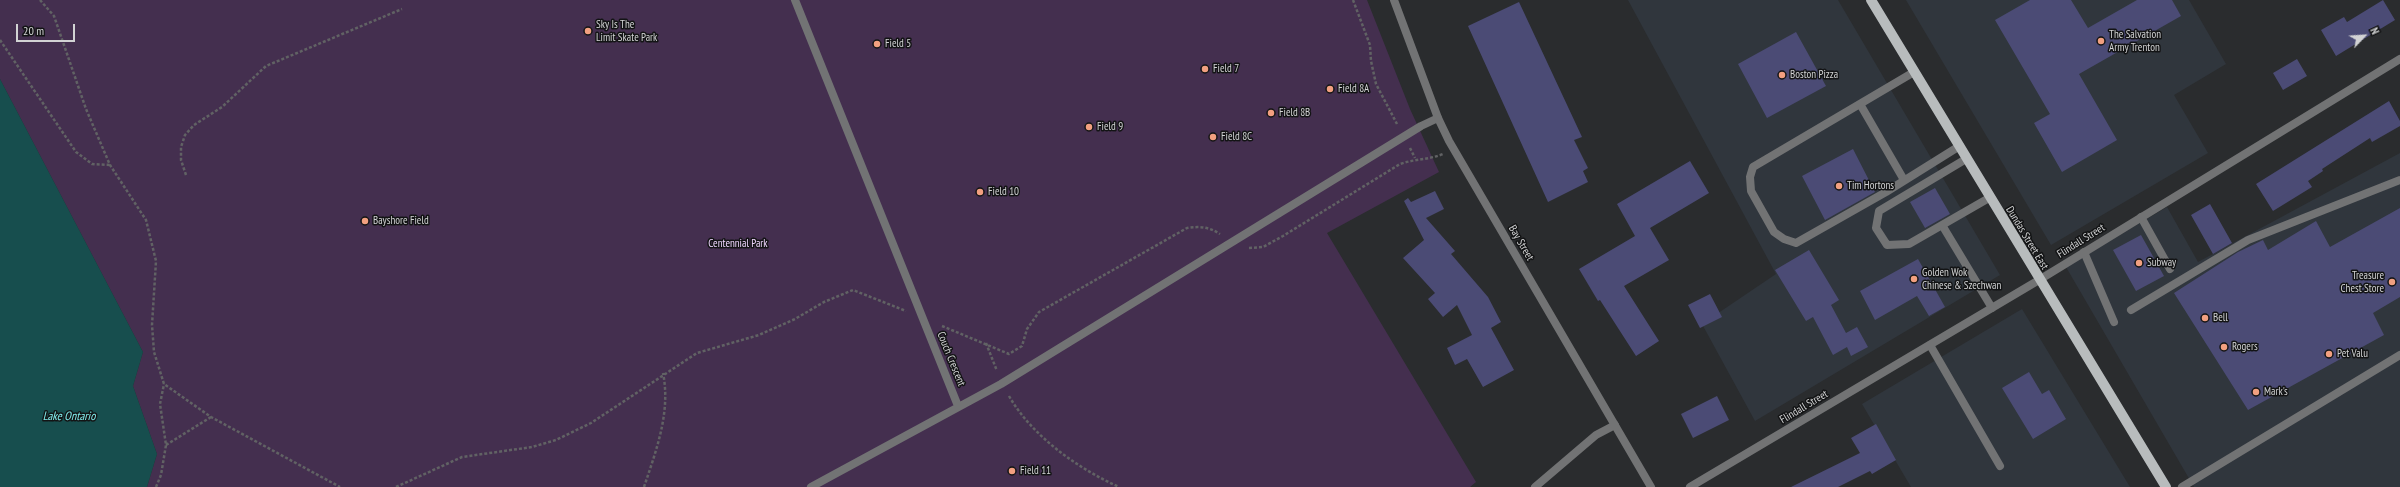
<!DOCTYPE html>
<style>
body{margin:0}
#map{position:relative;width:2400px;height:487px;overflow:hidden;background:#2a2c2e;font-family:"PT Sans Narrow",sans-serif}
canvas{display:block}
.north{position:absolute;left:2344px;top:16px;width:40px;height:40px;-webkit-text-stroke:3px #131415;paint-order:stroke;rotate:65deg;font-size:11px;font-weight:700;line-height:16px;text-align:center;color:#d2d3d4}
.north::after{content:'';display:block;margin:auto;width:14px;height:18px;background:#d2d3d4;clip-path:polygon(50% 0,100% 100%,50% 72%,0 100%)}
.scale{position:absolute;left:16px;top:24px;width:59px;height:18px;box-sizing:border-box;border:2px solid #d2d3d4;border-top:0;padding-left:5px;font-size:12px;line-height:14px;white-space:nowrap;color:#d2d3d4;-webkit-text-stroke:3px #131415;paint-order:stroke}
</style>
<div id="map">
<canvas width="2400" height="487"></canvas>
<div class="north">N</div>
<div class="scale">20 m</div>
</div>
<script>
const ctx = document.querySelector('canvas').getContext('2d');
ctx.lineJoin = 'round';
function fill(path, color) {
  ctx.fillStyle = color;
  ctx.fill(path, 'evenodd');
}
function strokePath(path, color, width, dash) {
  ctx.strokeStyle = color;
  ctx.lineWidth = width;
  ctx.lineCap = dash ? 'butt' : 'round';
  ctx.setLineDash(dash || []);
  ctx.stroke(path);
}
function drawText(font, color, halo, rows, align = 'center') {
  ctx.font = font + ' "PT Sans Narrow",sans-serif';
  ctx.lineWidth = 3;
  ctx.setLineDash([]);
  ctx.textBaseline = 'middle';
  ctx.strokeStyle = halo;
  ctx.fillStyle = color;
  for (const [text, x, y, turn = 0] of rows) {
    ctx.save();
    ctx.translate(x, y);
    ctx.rotate((+turn || 0) * Math.PI / 180);
    ctx.textAlign = isNaN(turn) ? turn : align;
    if (halo) ctx.strokeText(text, 0, 0);
    ctx.fillText(text, 0, 0);
    ctx.restore();
  }
}
const built = new Path2D(`
 M1628,0H1838L2000,275L1755,421L1702,324L1776,274Z
 M1906,0H2189L2226,64L2174,95L2208,153L2051,245Z
 M2400,153V487H2194L2066,267L2167,207L2198,262Z
 M2022,309L2130,487H1911L1862,404Z`);
const green = new Path2D(`
 M0,0H1367L1410,109L1439,172L1327,233L1476,482L1470,487H147L157,454L133,386L143,352L0,79Z`);
const water = new Path2D(`
 M0,79L143,352L133,386L157,454L147,487H0Z`);
const building = new Path2D(`
 M2030,0H2071L2088,28L2137,0H2172L2181,16L2079,74L2117,140L2062,172L2034,123L2050,114L1995,20Z
 M2383,0L2395,20L2336,56L2321,30L2344,17L2347,22Z
 M1519,2L1582,137L1574,140L1588,168L1583,171L1588,182L1548,202L1468,26Z
 M1796,32L1826,86L1767,118L1738,64Z
 M2297,59L2307,76L2283,90L2273,73Z
 M2389,101L2400,121V126L2372,142L2370,138L2322,169L2323,171L2308,181L2312,187L2273,211L2256,184Z
 M1853,149L1875,192L1825,220L1802,176Z
 M1690,161L1709,193L1650,228L1669,260L1624,286L1659,341L1636,356L1600,300L1598,301L1579,269L1635,236L1617,204Z
 M1935,188L1950,214L1925,228L1910,202Z
 M1435,191L1444,209L1426,218L1455,251L1451,254L1488,297L1501,322L1491,328L1514,370L1483,387L1467,359L1455,365L1447,348L1472,335L1457,305L1443,317L1428,299L1435,293L1403,258L1424,240L1404,201L1408,198L1411,202Z
 M2210,204L2232,243L2213,254L2191,215Z
 M2400,208V297L2373,313L2384,335L2248,410L2174,293L2238,252L2263,240L2268,250L2316,221L2330,247Z
 M2141,235L2164,276L2136,291L2113,250Z
 M1809,250L1839,300L1831,305L1846,333L1857,327L1868,347L1851,356L1847,347L1833,355L1813,317L1806,321L1775,270Z
 M1918,259L1945,307L1929,316L1917,296L1875,320L1860,291Z
 M1710,294L1722,317L1700,328L1688,305Z
 M2029,372L2042,394L2049,390L2066,419L2033,439L2002,388Z
 M1717,396L1729,420L1693,438L1681,414Z
 M1876,424L1896,460L1872,474L1870,471L1838,487H1791L1860,453L1851,438Z`);
const path = new Path2D(`
 M40,0L54,16L86,109L110,165L146,220L156,261L152,325L154,352L164,384L211,417L340,487
 M1353,0L1370,45L1371,61L1376,84L1397,124
 M0,40L76,152L92,164L110,165
 M1410,148L1415,158
 M186,175L181,160V147L185,135L194,125L222,107L266,66L402,9
 M1249,248L1263,247L1283,236L1400,164C1414,159 1428,160 1443,154
 M942,326L1009,354L1022,346L1027,329L1039,312L1187,228C1200,226 1209,227 1220,234
 M986,343L997,371
 M1009,396C1032,436 1077,468 1119,487
 M166,445L211,417
 M156,487L161,475L166,445L160,404L164,384
 M396,487L462,457L532,447L556,440L591,423L697,353L759,335L795,319L824,302L853,290L906,311
 M644,487C656,451 671,412 663,373`);
const service = new Path2D(`
 M795,0L958,406
 M1914,72L1753,167L1750,177L1751,191L1774,232L1784,239L1796,243L1886,192L1958,147
 M1860,104L1904,180
 M1966,159L1879,211L1876,228L1887,245L1909,244L1989,198
 M2141,217L2170,269
 M1942,225L1992,308
 M2084,252L2114,322
 M2131,310L2248,240L2400,180
 M1930,345L2000,466
 M811,487L1001,384L1421,126L1438,118
 M1535,487L1596,435L1615,425
 M2182,487L2400,355`);
const minor = new Path2D(`
 M1690,487L2039,280L2400,59`);
const tertiary = new Path2D(`
 M1394,0L1438,118L1449,141L1651,487`);
const primary = new Path2D(`
 M1871,0L2166,487`);
const markers = [
 [588,31,4,"#f2a080"],
 [2101,41,4,"#f2a080"],
 [877,44,4,"#f2a080"],
 [1205,69,4,"#f2a080"],
 [1782,75,4,"#f2a080"],
 [1330,89,4,"#f2a080"],
 [1271,113,4,"#f2a080"],
 [1089,127,4,"#f2a080"],
 [1213,137,4,"#f2a080"],
 [1839,186,4,"#f2a080"],
 [980,192,4,"#f2a080"],
 [365,221,4,"#f2a080"],
 [2139,263,4,"#f2a080"],
 [1914,279,4,"#f2a080"],
 [2392,282,4,"#f2a080"],
 [2205,318,4,"#f2a080"],
 [2224,347,4,"#f2a080"],
 [2329,354,4,"#f2a080"],
 [2256,392,4,"#f2a080"],
 [1012,471,4,"#f2a080"]
];
const poiNames = [
 ["Sky Is The",596,25],
 ["Limit Skate Park",596,38],
 ["The Salvation",2109,35],
 ["Army Trenton",2109,48],
 ["Field 5",885,44],
 ["Field 7",1213,69],
 ["Boston Pizza",1790,75],
 ["Field 8A",1338,89],
 ["Field 8B",1279,113],
 ["Field 9",1097,127],
 ["Field 8C",1221,137],
 ["Tim Hortons",1847,186],
 ["Field 10",988,192],
 ["Bayshore Field",373,221],
 ["Subway",2147,263],
 ["Golden Wok",1922,273],
 ["Chinese & Szechwan",1922,286],
 ["Treasure",2384,276,"right"],
 ["Chest Store",2384,289,"right"],
 ["Bell",2213,318],
 ["Rogers",2232,347],
 ["Pet Valu",2337,354],
 ["Mark's",2264,392],
 ["Field 11",1020,471]
];
const streetNames = [
 ["Dundas Street East",2027,238,59],
 ["Flindall Street",2081,241,-32],
 ["Bay Street",1521,243,60],
 ["Couch Crescent",951,359,68],
 ["Flindall Street",1804,407,-31]
];
const parkNames = [
 ["Centennial Park",738,244]
];
const waterNames = [
 ["Lake Ontario",69,417]
];
fill(built, '#30363d');
fill(green, '#442f4f');
fill(water, '#174e4e');
fill(building, '#4b4b75');
strokePath(path, '#616264', 2.5, [3, 2]);
strokePath(service, '#727374', 8);
strokePath(minor, '#727374', 8);
strokePath(tertiary, '#727374', 8);
strokePath(primary, '#b8bcbd', 10);
for (const [x, y, r, color] of markers) {
  const dot = new Path2D();
  dot.arc(x, y, r, 0, 2 * Math.PI);
  ctx.fillStyle = color;
  ctx.fill(dot);
  strokePath(dot, '#131415', 1.5);
}
drawText('11px', '#d2d3d4', '#131415', poiNames, 'left');
drawText('11px', '#d2d3d4', '#131415', streetNames);
drawText('11px', '#f0d7ff', '#131415', parkNames);
drawText('italic 12px', '#81edec', '#131415', waterNames);
</script>
